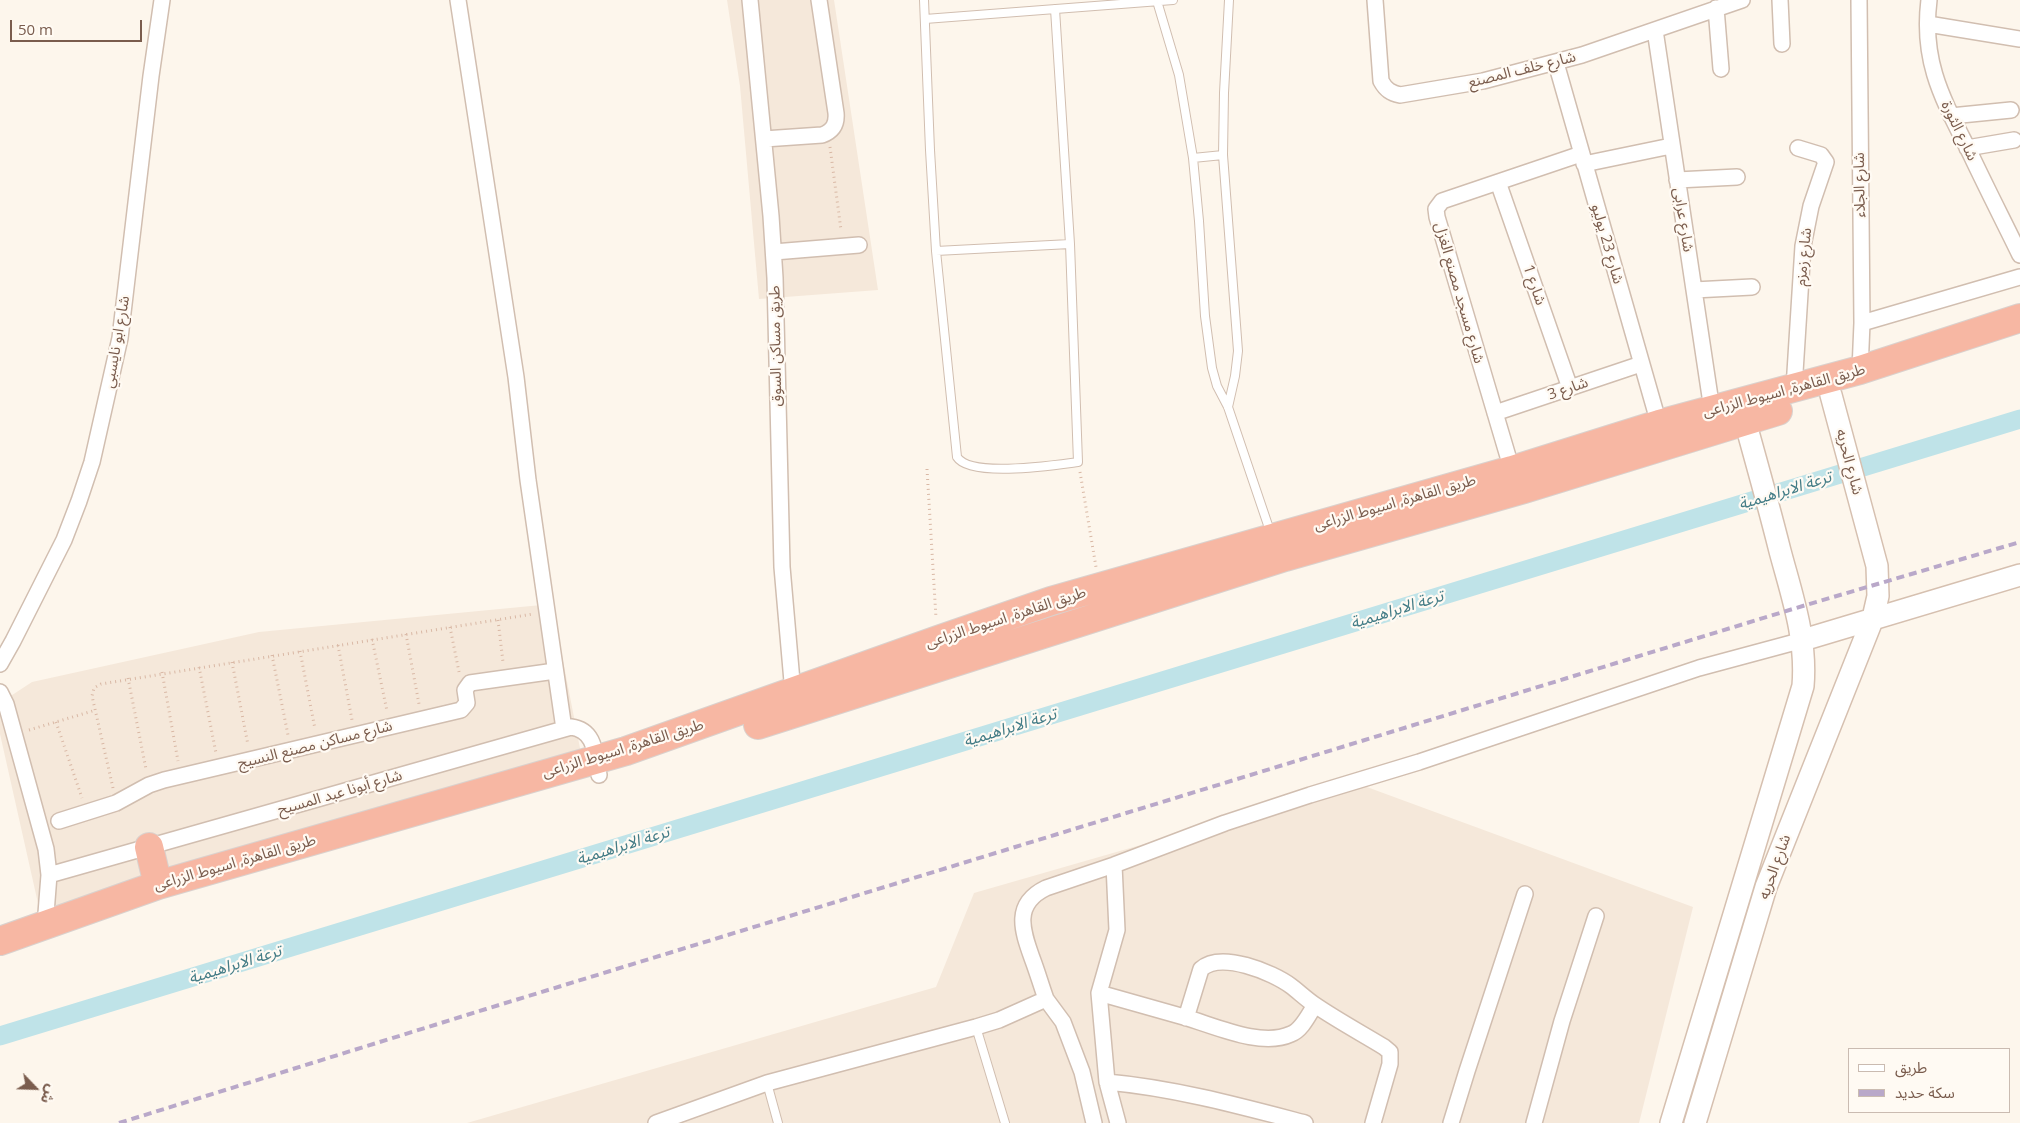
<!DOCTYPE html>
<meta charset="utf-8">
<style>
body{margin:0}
#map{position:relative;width:2020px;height:1123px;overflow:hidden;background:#fdf6ec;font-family:"Open Sans","Noto Sans Arabic",sans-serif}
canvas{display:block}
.legend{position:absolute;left:1848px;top:1048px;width:162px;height:65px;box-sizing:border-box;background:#fffaf3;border:1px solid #cabbb1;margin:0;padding:6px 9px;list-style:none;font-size:15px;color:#7a5c4d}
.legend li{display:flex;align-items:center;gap:10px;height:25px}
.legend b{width:25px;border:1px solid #cabbb1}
.north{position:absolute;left:10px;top:1063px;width:50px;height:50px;-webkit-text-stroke:4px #fffaf3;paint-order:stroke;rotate:114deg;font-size:14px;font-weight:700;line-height:20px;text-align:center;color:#7a5c4d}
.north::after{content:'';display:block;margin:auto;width:18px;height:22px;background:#7a5c4d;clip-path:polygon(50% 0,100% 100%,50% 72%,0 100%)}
.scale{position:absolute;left:10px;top:20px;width:132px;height:22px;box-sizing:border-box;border:2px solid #7a5c4d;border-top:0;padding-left:6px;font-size:15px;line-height:18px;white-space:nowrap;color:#7a5c4d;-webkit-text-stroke:4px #fffaf3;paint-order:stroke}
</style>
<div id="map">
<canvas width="2020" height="1123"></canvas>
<ul class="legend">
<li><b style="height:6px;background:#fff"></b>طريق</li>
<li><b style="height:6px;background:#b9a8c9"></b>سكة حديد</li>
</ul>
<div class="north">ش</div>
<div class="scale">50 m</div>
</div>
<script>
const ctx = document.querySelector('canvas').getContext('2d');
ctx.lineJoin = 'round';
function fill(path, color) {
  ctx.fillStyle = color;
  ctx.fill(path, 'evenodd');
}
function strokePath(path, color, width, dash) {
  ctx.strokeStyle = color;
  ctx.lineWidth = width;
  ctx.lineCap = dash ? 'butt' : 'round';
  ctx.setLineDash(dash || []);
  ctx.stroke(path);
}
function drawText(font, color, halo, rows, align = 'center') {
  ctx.font = font + ' "Open Sans","Noto Sans Arabic",sans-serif';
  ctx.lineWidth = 4.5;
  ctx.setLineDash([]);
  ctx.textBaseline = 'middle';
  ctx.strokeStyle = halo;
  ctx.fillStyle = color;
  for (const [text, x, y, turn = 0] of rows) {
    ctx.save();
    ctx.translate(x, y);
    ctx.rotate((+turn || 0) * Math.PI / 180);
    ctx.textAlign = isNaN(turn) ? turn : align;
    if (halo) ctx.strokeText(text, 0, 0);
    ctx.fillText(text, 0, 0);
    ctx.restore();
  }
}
const residential = new Path2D(`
 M727,0H834L878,290L759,299L740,86Z
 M552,604L585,774L202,880L46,939L0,734V703L32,682L259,632Z
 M1356,783L1693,907L1639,1123H467L936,987L974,893Z`);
const canal = new Path2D(`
 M0,1036L2020,419`);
const path = new Path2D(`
 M830,147L841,230
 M927,469L936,618
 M1080,472L1096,567
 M498,620L503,662
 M450,627L459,672
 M406,634L419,704
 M372,639L387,711
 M338,645L352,720
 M300,651L315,729
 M272,655L288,735
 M232,662L248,745
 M199,667L216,753
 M162,672L178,761
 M128,678L146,769
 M56,722L82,798
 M29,730L96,710
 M113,788L92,696L94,688L101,684L533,614`);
const lane = new Path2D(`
 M924,0L930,150L936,251L957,457C970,478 1055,465 1078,462L1070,244L1055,9
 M1157,1L1179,75L1193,158L1199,221L1205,316L1212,368L1217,386L1228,407L1271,534
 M925,19L1173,0
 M1193,158L1223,155
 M936,251L1070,244
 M1228,407L1235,376L1238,351L1223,155L1224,93L1229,0
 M976,1027L1005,1123
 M767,1083L778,1123`);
const street = new Path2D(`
 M458,0L516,377L528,480L564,729
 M750,0L771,216L775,278L782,567L793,693
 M1375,0L1381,81C1386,90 1391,93 1400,95L1483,81L1582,55L1742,0
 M1780,0L1782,44
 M1859,0L1862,323L1860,370
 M1929,0C1921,64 1944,101 1971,155C1987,189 2004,222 2020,255
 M1716,8L1721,69
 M1928,24L2020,39
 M1655,30L1712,410
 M1556,63L1659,424
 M1951,116L2011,110
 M764,139L822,135C833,131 837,124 836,113L819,0
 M1967,148L2014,140
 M1584,164L1671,146
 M1677,180L1737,177
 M1498,182L1570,388
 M774,252L859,245
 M1694,290L1752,287
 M1862,323L2020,277
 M1794,388L1803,246L1811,206L1826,162L1821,155L1798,148
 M1495,413L1641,364
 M1512,470L1437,217L1436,209L1442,201L1581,154
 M0,664L13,641L64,540L79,501L92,462L120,338L151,76L162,0
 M0,692L6,704L46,849L49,875L45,926
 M59,821L116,803L149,785L164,780L461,710L467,703L465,690L470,683L555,671
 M1114,865L1117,930L1099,993L1107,1082L1118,1123
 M49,875L571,727C596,730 595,755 599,775
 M1099,993C1128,1001 1156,1009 1184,1017C1213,1025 1261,1048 1291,1034C1302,1030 1309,1014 1315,1005
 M1046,999L1063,1022L1082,1072L1094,1123
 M1186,1018L1201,969C1221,951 1272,972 1291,986C1299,992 1306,999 1315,1005C1337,1020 1361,1033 1384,1047L1390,1052V1064L1373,1123
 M1107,1082C1174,1088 1240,1106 1305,1123
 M656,1123L767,1083L976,1027L999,1020L1046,999C1041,985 1037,971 1032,958C1022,930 1013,904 1046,888L1114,865L1225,823L1310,795L1419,762L1699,668L1803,640
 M1451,1123L1467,1071L1525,894
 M1534,1123L1562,1021L1596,916`);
const secondary = new Path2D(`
 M1803,640L2020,575
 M1671,1123L1803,686C1807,638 1792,596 1780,551C1769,507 1757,464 1745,421
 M1695,1123L1766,887L1873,618L1878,596L1877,566L1831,395`);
const highway = new Path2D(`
 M758,725L1285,557L1524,489L1778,411
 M149,847L158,885
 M0,941L158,885L626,751L938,640L1051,601L1512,470L1659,424L1860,370L2020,318`);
const rail = new Path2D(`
 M119,1123L486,1009L1796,608L2020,542`);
const streetNames = [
 ["شارع خلف المصنع",1522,70,-14],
 ["شارع الثورة",1959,131,64],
 ["شارع الجلاء",1860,185,-91],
 ["شارع عرابى",1683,220,81],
 ["شارع 23 يوليو",1607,244,74],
 ["شارع زمزم",1804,257,-84],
 ["شارع 1",1534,285,71],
 ["شارع مسجد مصنع الغزل",1459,293,74],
 ["شارع ابو نايسبي",117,342,-80],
 ["طريق مساكن السوق",776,346,-91],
 ["شارع 3",1568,389,-19],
 ["طريق القاهرة, اسيوط الزراعى",1784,391,-15],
 ["شارع الحريه",1849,462,75],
 ["طريق القاهرة, اسيوط الزراعى",1395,503,-16],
 ["طريق القاهرة, اسيوط الزراعى",1006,618,-18],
 ["شارع مساكن مصنع النسيج",315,745,-14],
 ["طريق القاهرة, اسيوط الزراعى",623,749,-17],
 ["شارع أبونا عبد المسيح",340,793,-16],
 ["طريق القاهرة, اسيوط الزراعى",235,863,-16],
 ["شارع الحريه",1775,867,-70]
];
const waterNames = [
 ["ترعة الابراهيمية",1785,491,-17],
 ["ترعة الابراهيمية",1397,610,-17],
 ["ترعة الابراهيمية",1010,728,-17],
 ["ترعة الابراهيمية",623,846,-17],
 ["ترعة الابراهيمية",235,965,-17]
];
fill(residential, '#f5e8da');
strokePath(canal, '#bfe3e8', 19);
strokePath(lane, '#d1beb0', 10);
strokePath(street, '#d1beb0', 18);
strokePath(secondary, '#d6c0b0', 24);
strokePath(highway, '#dad1cd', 30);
strokePath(path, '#d9b8a5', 3, [1, 4]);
strokePath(lane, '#fff', 8);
strokePath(street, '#fff', 15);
strokePath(secondary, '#fff', 21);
strokePath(highway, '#f7b7a3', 28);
strokePath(rail, '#b9a8c9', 4, [8, 5]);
drawText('15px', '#7a5c4d', '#fffaf3', streetNames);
drawText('italic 16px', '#437c86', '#fffaf3', waterNames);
</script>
